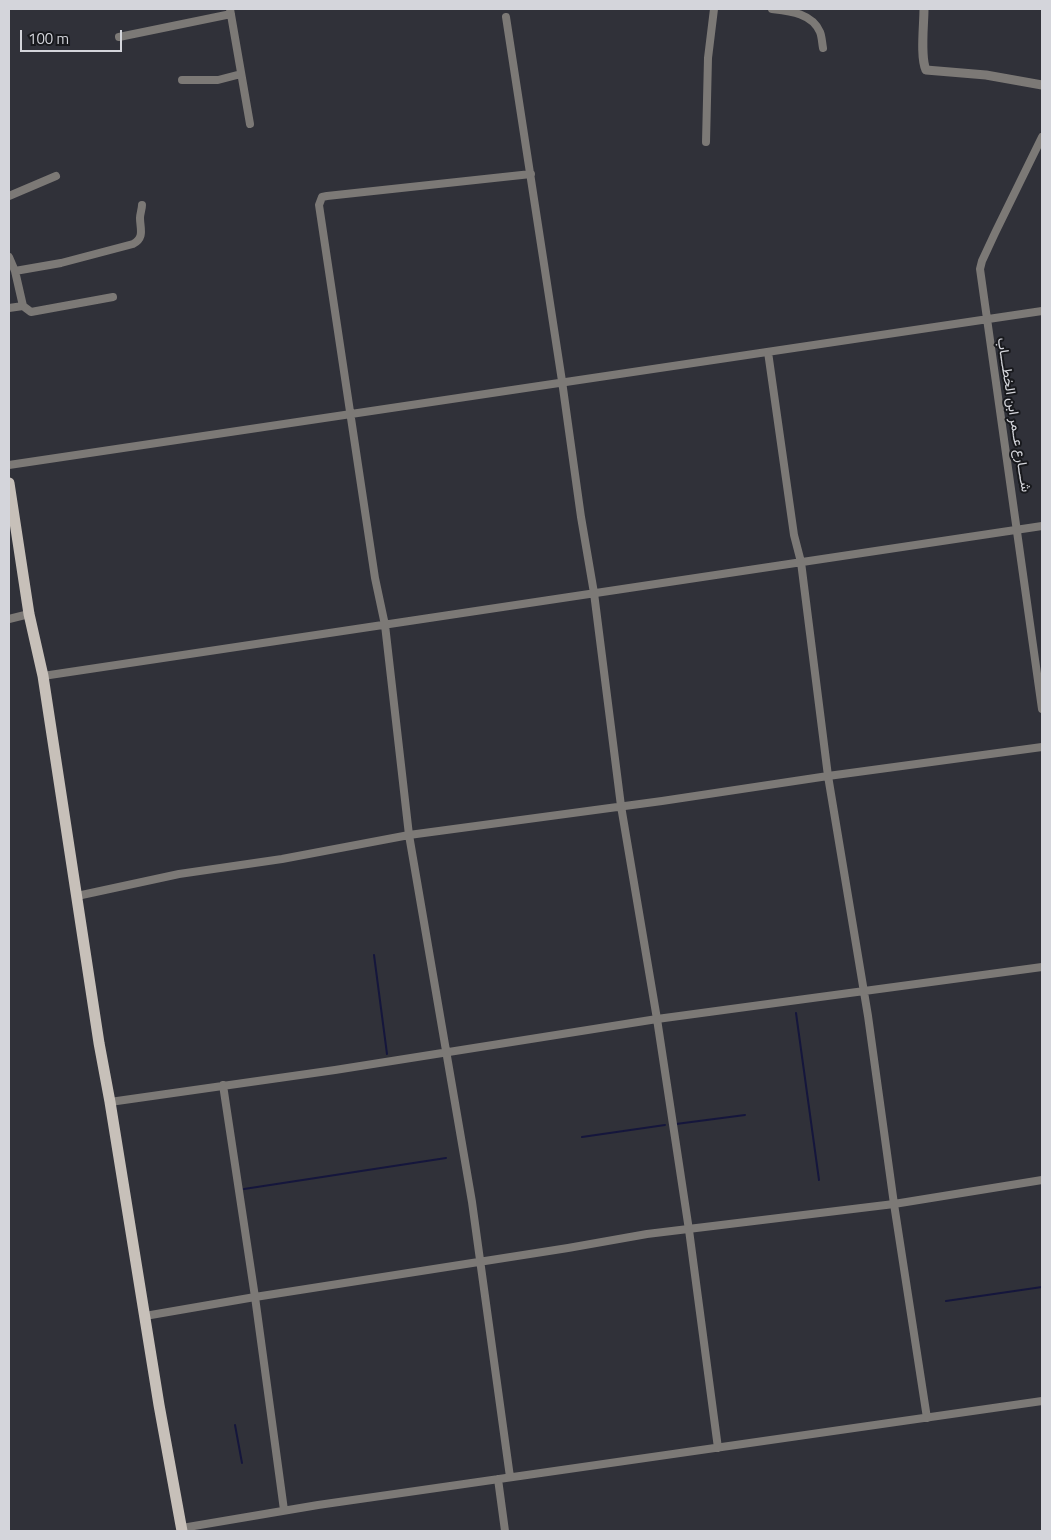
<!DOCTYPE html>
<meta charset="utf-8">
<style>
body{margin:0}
#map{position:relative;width:1051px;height:1540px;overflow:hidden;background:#303139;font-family:"Titillium Web",sans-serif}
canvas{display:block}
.frame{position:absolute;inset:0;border:10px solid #d4d5db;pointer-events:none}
.scale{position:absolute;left:20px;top:30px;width:102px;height:22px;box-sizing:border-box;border:2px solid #d4d5db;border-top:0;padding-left:6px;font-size:15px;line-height:18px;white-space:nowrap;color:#d4d5db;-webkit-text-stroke:4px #18191d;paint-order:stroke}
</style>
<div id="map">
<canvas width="1051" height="1540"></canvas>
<div class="frame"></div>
<div class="scale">100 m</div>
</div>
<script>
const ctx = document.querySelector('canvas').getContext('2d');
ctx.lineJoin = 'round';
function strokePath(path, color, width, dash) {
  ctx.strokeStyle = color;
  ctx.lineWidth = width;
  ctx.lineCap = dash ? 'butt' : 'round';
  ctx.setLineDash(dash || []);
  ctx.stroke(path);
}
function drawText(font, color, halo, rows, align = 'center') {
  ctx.font = font + ' "Titillium Web",Vazirmatn,sans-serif';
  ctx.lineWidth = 4;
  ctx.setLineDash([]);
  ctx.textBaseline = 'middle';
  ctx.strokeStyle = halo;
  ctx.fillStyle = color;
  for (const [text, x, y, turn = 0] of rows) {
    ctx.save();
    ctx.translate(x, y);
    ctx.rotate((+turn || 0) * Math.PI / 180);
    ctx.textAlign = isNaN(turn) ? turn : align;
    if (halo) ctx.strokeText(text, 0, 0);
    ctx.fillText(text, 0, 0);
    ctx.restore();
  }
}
const stream = new Path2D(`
 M374,955L387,1054
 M796,1013L819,1180
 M676,1124L745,1115
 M582,1137L665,1125
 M244,1189L446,1158
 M946,1301L1042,1287
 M235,1425L242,1463`);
const minor = new Path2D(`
 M230,9L250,124
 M772,9C789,11 812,13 820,32C822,37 822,43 823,48
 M506,17L562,381L581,517L594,593L621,806L657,1019L689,1230L718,1448
 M119,37L231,14
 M182,80H218L241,74
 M1042,137L995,233L982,261L980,269L1042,709
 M706,142L708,58L714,9
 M9,196L56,176
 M9,257L15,271L23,306L9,308
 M15,271L61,263L133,244C145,238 140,228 140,218C140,214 142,209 142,205
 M23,306L31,312L113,297
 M768,352L794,535L801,562L828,776L868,1016L894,1204L927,1418
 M9,465L1042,311
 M9,619L29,614
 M43,676L1042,526
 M77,896L179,874L282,859L409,835L662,801L828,776L1042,747
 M223,1085L255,1297L284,1510
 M110,1102L335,1070L657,1019L1042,967
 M145,1316L255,1297L568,1248L647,1234L894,1204L1042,1180
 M510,1477L472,1202L409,835L385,625L375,578L319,205L322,197L327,196L531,174
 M498,1479L505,1531
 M182,1528L318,1505L1042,1401`);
const tertiary = new Path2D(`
 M924,9C924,25 920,57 926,70L986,75L1042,85`);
const primary = new Path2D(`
 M9,483L29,614L43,676L99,1043L110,1102L159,1405L182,1531`);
const streetNames = [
 ["شــــارع عــمر ابن الخطــــاب",1013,415,81]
];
strokePath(stream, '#15163c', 2);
strokePath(minor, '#7c7976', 8);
strokePath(tertiary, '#7c7976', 9);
strokePath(primary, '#c7c0b9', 11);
drawText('14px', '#d4d5db', '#18191d', streetNames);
</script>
